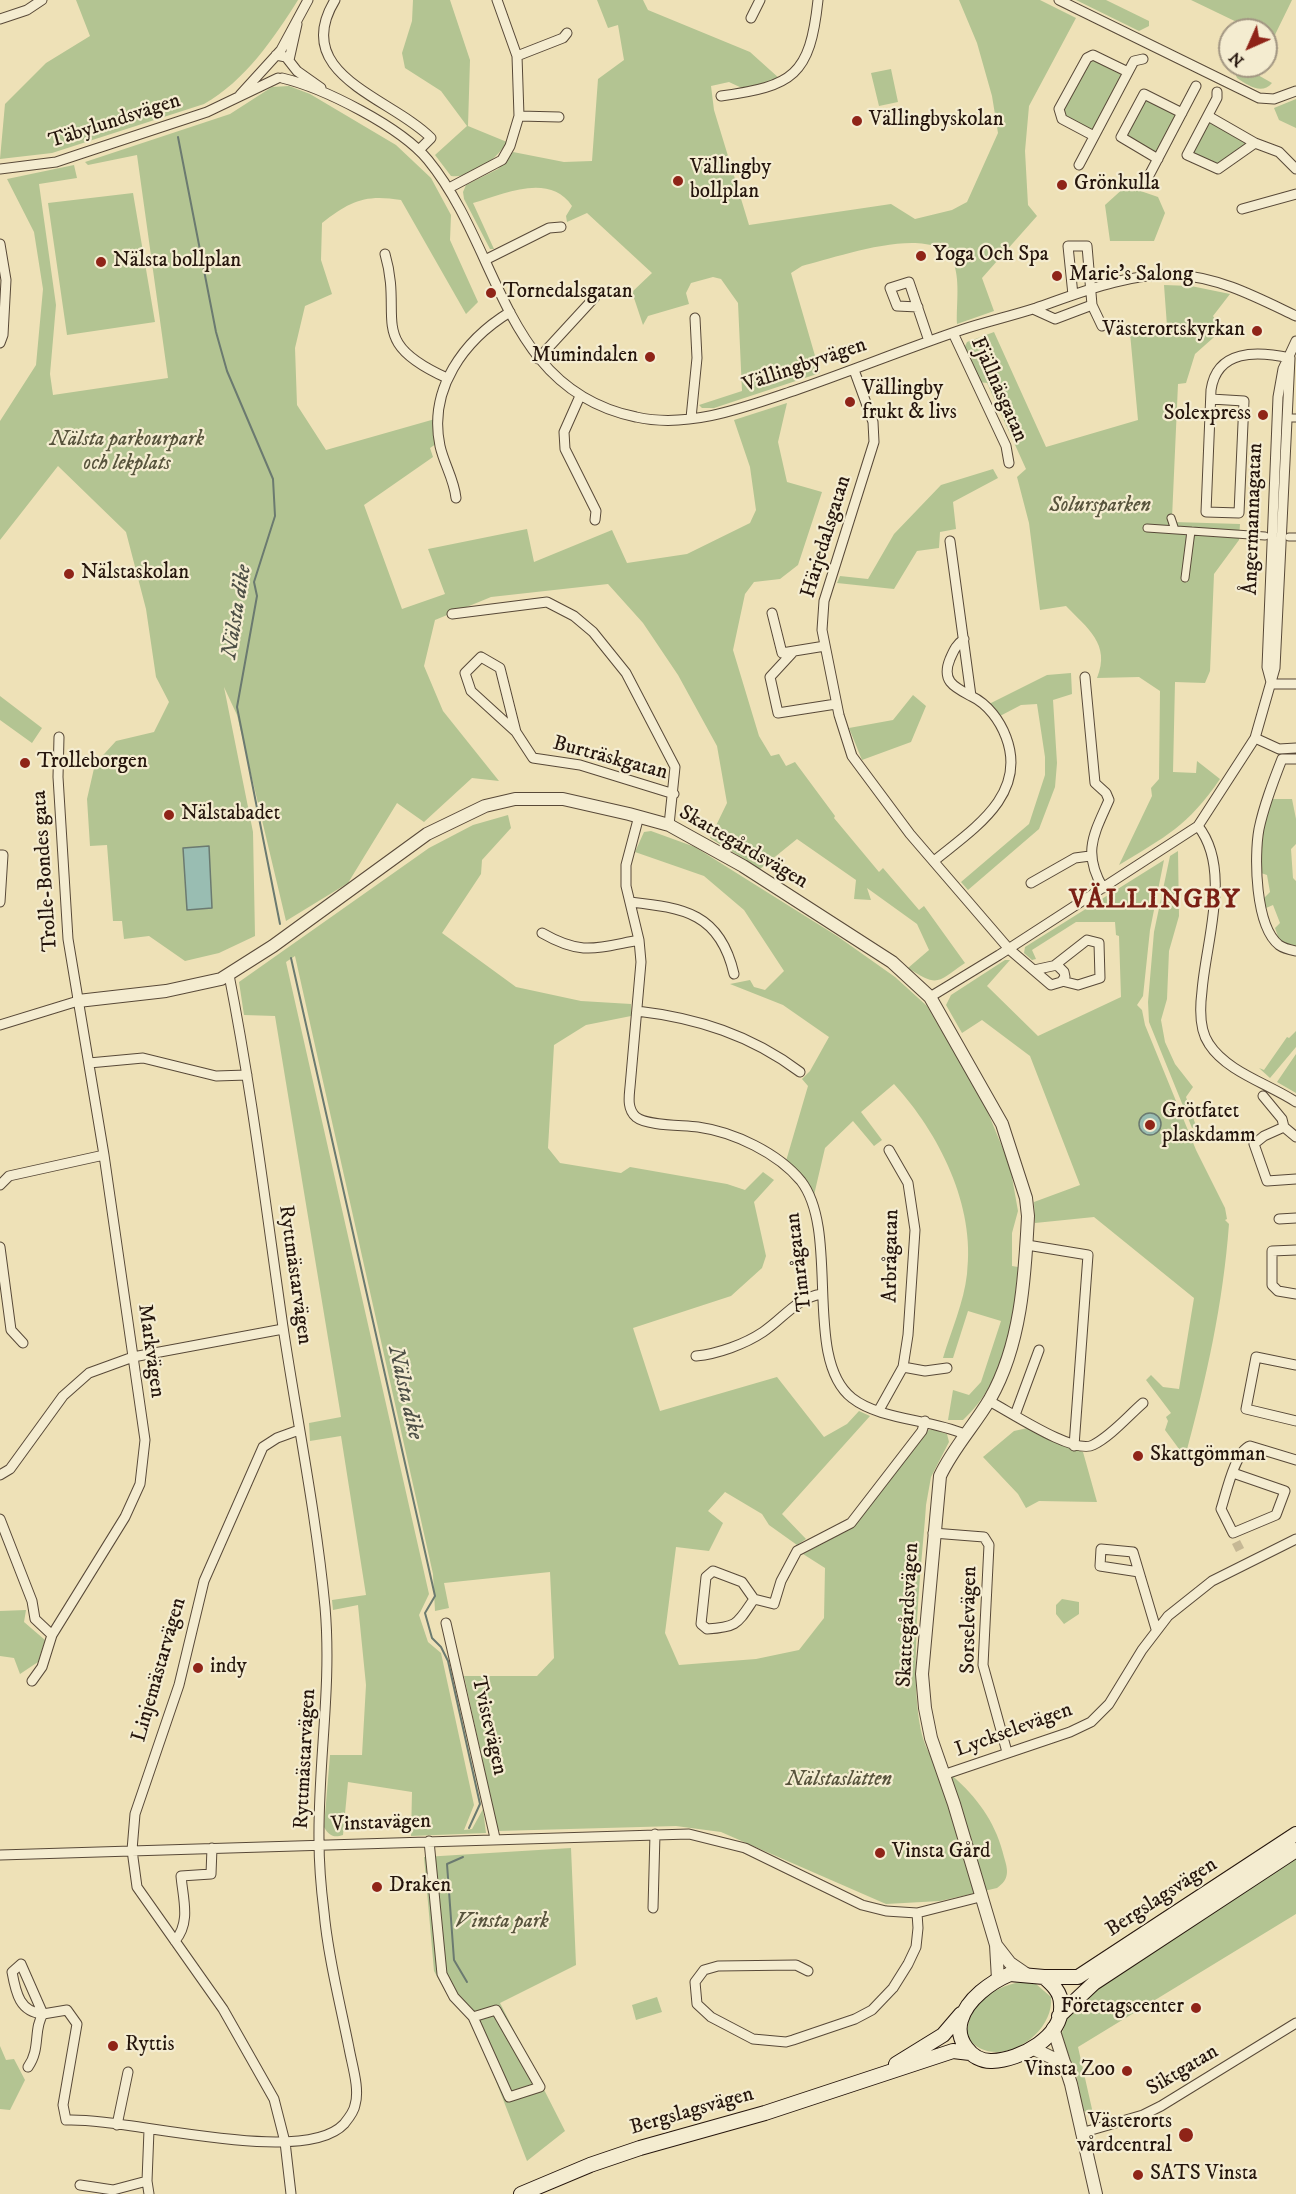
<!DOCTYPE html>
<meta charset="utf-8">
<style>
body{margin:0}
#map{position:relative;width:1296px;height:2194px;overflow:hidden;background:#eee1b7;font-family:"IM FELL DW Pica",serif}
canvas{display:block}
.north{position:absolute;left:1218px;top:18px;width:60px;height:60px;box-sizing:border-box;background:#f4ecd0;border:2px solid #a29682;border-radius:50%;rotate:225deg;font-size:16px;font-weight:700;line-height:24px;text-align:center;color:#26160d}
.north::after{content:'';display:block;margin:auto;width:21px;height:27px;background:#8f2418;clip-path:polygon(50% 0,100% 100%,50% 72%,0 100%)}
</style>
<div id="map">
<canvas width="1296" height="2194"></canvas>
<div class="north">N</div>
</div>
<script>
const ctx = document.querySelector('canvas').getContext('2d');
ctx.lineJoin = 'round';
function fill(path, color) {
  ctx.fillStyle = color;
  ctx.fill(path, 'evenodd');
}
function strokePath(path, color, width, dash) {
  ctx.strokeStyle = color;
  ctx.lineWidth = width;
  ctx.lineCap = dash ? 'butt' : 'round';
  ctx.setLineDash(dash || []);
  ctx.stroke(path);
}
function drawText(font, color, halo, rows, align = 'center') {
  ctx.font = font + ' "IM FELL DW Pica",serif';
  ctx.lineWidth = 4.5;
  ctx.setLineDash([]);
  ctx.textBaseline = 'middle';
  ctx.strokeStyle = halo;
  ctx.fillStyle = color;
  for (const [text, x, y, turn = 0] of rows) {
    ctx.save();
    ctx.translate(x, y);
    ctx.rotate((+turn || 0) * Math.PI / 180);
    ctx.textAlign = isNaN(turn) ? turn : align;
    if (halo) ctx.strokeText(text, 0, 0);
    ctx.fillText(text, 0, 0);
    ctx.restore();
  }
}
const green = new Path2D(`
 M76,0H298C274,38 245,81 204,104L52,153L0,159L5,104L46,63L90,36Z
 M413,0H450L470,60L468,126L507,142C497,159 472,179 451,176L435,155L467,126L441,91L405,68L402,53L412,21Z
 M597,0H643L648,10L750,52L780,79L744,89L729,82L711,86L714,110L749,225L891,204L915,219L952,210L967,202L998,133L992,96L977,43L959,0H1040L1076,18L1029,106L1025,151L1028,205L1037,216L982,278L994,311L957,324C956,305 961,277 952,260C932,222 833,259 802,266L791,273L820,373L714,408H702L699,405L742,391L738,303L721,279L713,277L691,283L686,293L689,304L648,316L643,325L632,292L652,273L587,213L567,222L566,216L572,206C550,172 503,194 473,203L494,249H490L464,199L463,192L466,185L498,169L513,152L564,162L592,161L598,79L624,60L618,25L608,28Z
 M1076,0H1106L1149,21V26L1139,31Z
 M1191,0H1292L1269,47L1266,45V30H1244L1243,25Z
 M1096,61L1122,75L1091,132L1066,118L1062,109L1087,62Z
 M1233,66H1242L1272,83C1262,95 1249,86 1237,78Z
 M891,69L898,102L879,106L871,73Z
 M289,86L310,94L396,145L431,178L451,215L450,240L478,302L466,314L401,200C365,194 350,201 322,223L321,260L332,294L305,306L295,348L297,405L326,450L435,419L436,444L430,448L433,457L364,505L402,609L445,594L428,549L527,529L534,562L612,530L627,563L687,554L750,523L756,510L750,467L734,420L787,403L778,442L787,482L822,492L798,565L780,579L754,582L745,594L733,650L759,736L771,756L779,754L786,766L795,762L835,816L834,818L879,872L883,868L919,910L924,906L965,963C937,982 939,988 908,968L929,950L917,924L867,888L871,900L854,899L856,880L797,839L760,869L710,838L727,803L717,746L678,675L643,623L608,584L491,597L435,620L424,666L443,711L499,781L472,778L424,822L397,803L348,883L286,921L237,715L224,687L253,832L255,936L219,953L185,961L149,936L124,939L122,921H113L107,845L90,846L87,799L95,764L116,741L154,732L169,702L156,677L146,609L126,532L58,466L0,540V421L36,365L43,289L34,232L7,179L74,165L77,178L39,184L56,305L50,374L53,395L168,378L137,155L88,165L85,162L230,114L272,87Z
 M1145,97L1178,115L1157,155L1125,136Z
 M1296,99V128L1279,120L1274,108Z
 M1209,120L1250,143L1219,166L1190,154Z
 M1126,186L1158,197L1165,213L1154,241H1110L1105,205Z
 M133,193L155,322L67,335L48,203Z
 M1164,285L1191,286L1230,294L1213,316L1222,330L1195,354L1186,383L1178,384L1172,518L1174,522L1240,524L1239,540L1214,574L1210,671L1205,683L1175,682L1173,772L1196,773L1197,761L1220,779C1188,826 1165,837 1119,865L1152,796L1151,788L1159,779L1160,691L1139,677L1097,678C1111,644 1087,628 1066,606L1040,610L1029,523L1017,477L1026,469L987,383L979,382L964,348L967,342L994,332L1046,447L1138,420L1130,333L1167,326Z
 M993,469L998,478L953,502L956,529L940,532L939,548L917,551L894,589L837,583L840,576L868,579L894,534L941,485Z
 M1071,673L1072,694L1053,700L1057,763L1055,787L1039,829L968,890L961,882L1029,824L1045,775V757L1037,704L1021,705L1000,716L989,704L1047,675Z
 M913,695L926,706L911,742L862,760L849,728L893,720Z
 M0,696L42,728L32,743L0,720Z
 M1271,799H1292L1296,819V844L1291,849L1293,878L1296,881V947L1280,942L1275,928L1280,923L1273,905L1266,908L1264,898L1270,892L1267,875L1261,873L1260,843Z
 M508,815L511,828L482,860L481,874L442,933L516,987L581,1001L631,1004V1016L586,1025L554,1045L548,1148L560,1163L621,1173L630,1167L727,1184L745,1190L763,1172L774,1180L754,1202L766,1256L762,1268L731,1296L633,1328L660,1411L777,1377L824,1437L847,1424L859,1411L870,1416L782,1514L806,1539L797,1545L769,1525L762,1514L725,1492L708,1511L723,1523L709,1551L676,1547L665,1633L679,1665L756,1659L799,1650L824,1618L825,1568L803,1554L853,1527L925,1431L933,1429L947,1434L949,1442L931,1477L926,1505C923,1558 902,1715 931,1755C937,1764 949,1772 957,1780C980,1801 997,1826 1004,1857C1008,1870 1010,1879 997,1888L940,1901L886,1904L721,1832L676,1826L498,1831L464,1676H537L554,1658L550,1572L444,1583L449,1608L435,1611L433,1574L295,956L286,962L429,1594L419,1615L428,1642L441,1653L474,1805L464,1830L472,1829L483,1809L486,1833L411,1836L412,1792L348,1782L343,1835C334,1838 329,1836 324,1827L330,1755H362L366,1685L358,1605L333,1610L332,1600L366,1595L341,1436L310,1441L309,1423L341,1417L275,1016L244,1015L239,982L429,848L473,825Z
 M651,831L695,847L837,936L895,977L927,1006L984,1103L1010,1166L1018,1211L1012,1233V1266L1018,1267C1013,1323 1007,1379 963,1420H948L953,1390L969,1395L981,1382L1001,1321L968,1311L953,1358H943C951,1331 964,1302 967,1274C976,1206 939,1133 894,1084L861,1112L882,1140L874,1146L853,1121L825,1148L814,1195L801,1175L786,1161L808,1086L802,1079L810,1071L829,1037L783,1005L730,984L750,980L754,987L765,990L784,971L744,910L704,876L635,852L644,832Z
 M1178,851L1179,916L1169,951L1167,999L1161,1020L1165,1042L1175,1064L1193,1087L1186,1097L1196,1126L1192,1128L1149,1022L1148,1002L1154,932L1170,856Z
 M1164,860L1150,930L1143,996L1137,1005L1142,1010L1145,1025L1196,1150L1225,1208L1227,1219L1225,1220L1229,1224C1223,1304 1207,1376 1185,1457L1165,1430L1168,1421L1166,1417L1171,1413L1146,1380L1151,1375L1163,1387L1179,1389L1194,1298L1094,1217L1035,1223L1034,1202L1080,1185L1030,1056L982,1020L962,1033L946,1005L951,995L1005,960H1010L987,986L1038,1036L1121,997L1119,936L1116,935L1115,922H1076L1032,950L1036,959L1032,960L1024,953L1025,947Z
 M1296,1031V1047L1270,1078L1259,1068L1264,1070L1287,1037L1289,1038Z
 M1296,1054V1093L1277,1082Z
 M1032,1427L1060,1443L1083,1452L1097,1502L1039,1501L1026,1508L1018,1494L983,1457L1014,1431Z
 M1062,1599L1079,1602V1614L1064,1624L1056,1614V1605Z
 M26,1610L24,1622L45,1640L38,1662L20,1674L14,1658L0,1656V1611Z
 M571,1848L576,1965L500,2003L565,2131L527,2161L471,2017L445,1991L434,1971L424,1857Z
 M1296,1858V1914L1078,2047L1094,2118L1091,2117L1083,2110L1076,2073L1061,2036L1067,2018L1096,1989Z
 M1020,1982L1036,1984L1051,1997C1055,2036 994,2074 967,2037C967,2005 991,1988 1020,1982Z
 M657,1997L662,2012L636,2020L632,2005Z
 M0,2046L6,2060L14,2059L25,2080L10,2110L0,2109Z`);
const water = new Path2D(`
 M209,846L212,908L187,910L183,848Z
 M1139 1124a11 11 0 1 1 22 0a11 11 0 1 1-22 0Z`);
const stream = new Path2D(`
 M178,137L216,332L227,371L273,479L275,516L254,582L257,596L237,707L280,924
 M291,958L435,1596L425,1613L432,1638L441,1647L448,1661L480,1804L469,1828
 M463,1857L447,1864L454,1960L467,1982`);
const minorTunnel = new Path2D(`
 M1236,1542L1242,1554`);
const pedestrian = new Path2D(`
 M1292,418H1296
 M1171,518L1175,530
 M1147,528L1265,536
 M1289,537H1296
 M1185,578L1191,531`);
const minor = new Path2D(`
 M335,0C289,75 392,98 431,138L419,150
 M1059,0L1259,98L1274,99L1296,91
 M751,18L760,0
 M0,19L27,10L42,0
 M276,55L286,57L297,71L321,88
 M517,56L563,38L567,33
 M289,60L297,24
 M282,78C324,88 401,127 428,160C501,249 503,390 636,417C689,429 746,407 796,390C851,371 905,349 961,330C985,322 1011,316 1036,308C1082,292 1127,273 1177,275C1219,277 1258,298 1296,316
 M1217,92V98L1187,155L1218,169L1255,143
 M240,95L281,50L308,0
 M721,96C793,86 810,76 818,0
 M519,116L559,117
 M1208,116L1255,143L1279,152L1296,169
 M1094,136L1062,119L1059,109L1087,58L1093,55L1128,72
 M1158,159L1121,137L1144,94L1182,113
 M1079,165L1134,61L1143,59
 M0,169L56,162L77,155L207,112L278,78
 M1144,185L1196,86
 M449,188L502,160L510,146L519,116L517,56L497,0
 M1242,209L1296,194
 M0,244L6,280L3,335L0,343
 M385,254C404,319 365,341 447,378
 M485,260L549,228L561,227
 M1092,305L1102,326
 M918,307L897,306L890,288L909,282L929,341
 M1033,309L1055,319L1092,305L1087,246H1068L1073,295
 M953,333L1006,446L1009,463
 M538,359L595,297
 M854,370L873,422L874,442L824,601L822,630L839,715L852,756L910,834L1009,949L1051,985L1061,982L1065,977L1064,972L1057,965L1034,970
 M580,396L564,432L565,449L596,511L595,520
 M1211,399L1244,401L1239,513L1206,512L1211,390C1217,349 1257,351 1290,358
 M691,418L697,358L695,318
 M456,498C454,479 444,464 440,446C428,389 464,340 510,312
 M772,613L782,653L825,646
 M452,614L547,602L574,616L593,632L626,673L675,767L669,825
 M964,639C956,645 954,650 950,659C941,681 954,687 971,696
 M794,651L770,677L778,713L836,704
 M1085,677L1095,783L1106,793L1109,800C1094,834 1082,852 1103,888
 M1271,682L1267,667L1278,397L1283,369L1296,341
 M1271,684H1296
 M516,732L500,668L481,657L465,673L471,691L516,732L533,758L580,765L674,794
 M1255,738L1279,749L1296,748
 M1296,759H1282C1273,782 1264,805 1259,829C1254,856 1255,926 1279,945C1283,948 1291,950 1296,951
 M639,816L626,865V886L639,940L641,962L630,1087C629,1097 627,1109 636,1117C647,1126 683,1125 698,1127C734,1132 778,1153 801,1181C841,1233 802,1359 852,1398C880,1420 930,1419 964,1434
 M1198,826C1232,869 1206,940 1202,991C1200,1007 1199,1030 1209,1044C1227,1072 1269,1084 1296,1102
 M0,855H3L0,902
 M934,861C973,829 1028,795 1006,737C1000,721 988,704 971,696L950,541
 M1031,883L1075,858L1090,856
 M630,902C684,908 720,913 734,974
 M542,933C582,956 596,948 639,940
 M1055,965L1087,940L1099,943L1100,978L1078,985L1062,981
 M930,997L999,955L1198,826L1255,738L1275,668L1290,358
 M637,1011C697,1018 751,1035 800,1072
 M0,1025L78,1001
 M89,1063L143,1058L216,1076L247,1075
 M1263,1096L1282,1119L1284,1127
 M1296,1137L1284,1127L1264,1136L1254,1144L1267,1181L1296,1179
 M0,1185L9,1176L104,1155
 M1279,1219L1296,1218
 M1027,1245L1088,1255L1074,1446
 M0,1247L11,1330L23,1343
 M1296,1250L1272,1251V1285L1278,1291L1296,1294
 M696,1356C718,1354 745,1344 763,1332C784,1318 796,1298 822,1294
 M1296,1365L1256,1357L1246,1409L1296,1421
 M903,1367L925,1371L947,1368
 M989,1401C1009,1411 1074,1455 1093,1445C1111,1436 1128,1416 1143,1403
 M879,1410L903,1367L908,1335L915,1230L908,1183L889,1150
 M1015,1415L1039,1350
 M1233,1473L1285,1491L1276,1515L1233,1533L1221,1509C1226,1494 1235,1451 1250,1446L1296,1460
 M0,1475L10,1469L63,1396L89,1373L133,1357L283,1329
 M0,1519L32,1601L35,1619L52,1635
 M933,1533L984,1537L989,1545L983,1665L1007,1752
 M1139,1572L1100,1566L1101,1549L1133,1552L1156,1629
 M754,1599C737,1624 738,1627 707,1629L701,1624L706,1577L713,1571L742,1582L754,1599L774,1604L781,1581L797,1551L851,1523L922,1431L925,1421
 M446,1623L495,1838
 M32,1681L42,1667L52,1635L125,1517L140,1484L145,1440L104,1155L68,939L58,777L59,737
 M943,1775L1070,1732L1091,1722L1109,1704L1142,1650L1168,1616L1212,1581L1296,1539
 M429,1841L442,1974L454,1997L473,2017L509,2097L540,2087L496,2010L473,2017
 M0,1855L689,1834L745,1848L862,1905L886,1911L917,1913L980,1897
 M653,1908L655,1834
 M175,1941C191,1922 183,1899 181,1876L211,1874L212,1848
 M808,1971L796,1965L718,1966L704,1970L695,1982L697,2004L711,2017L753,2039L786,2042L793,2040L855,2019L872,2010L893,1988L908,1964L916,1947L918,1928L917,1913
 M28,2067C41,2049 33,2029 43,2014C20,2012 16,1994 12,1972L21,1964L43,2014L67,2010L77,2024L63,2105L66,2120C126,2117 303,2168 344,2124C348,2119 354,2112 355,2105C360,2089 352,2065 349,2048C340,2003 328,1957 324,1912C321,1888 319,1864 319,1840C318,1761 332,1687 325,1607C316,1513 297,1420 283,1327C266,1209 252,1091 229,975
 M117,2125L128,2072
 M1081,2133L1143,2115L1161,2106L1296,2023
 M147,2181L149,2130
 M80,2185L113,2190L147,2181L149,2194
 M291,2194L285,2142L274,2099L223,2009L137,1887L132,1850L135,1814L179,1685L204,1581L263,1447L277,1438L299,1430`);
const tertiary = new Path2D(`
 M78,1001L166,991L221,979L273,946L427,834L485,806L515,799H563L629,814L669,825L743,866L892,962L930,997L1002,1124L1026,1198L1028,1216C1025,1277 1021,1345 990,1399C974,1426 953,1448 940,1476L922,1674L925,1708L931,1738L954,1804L996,1945L998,1979
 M996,1945L1010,1963L1026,1974
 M1053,2028L1071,2084L1096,2194
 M1032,2048L1065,2064`);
const secondary = new Path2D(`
 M1010,1974L1044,1977C1052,1984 1061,1992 1061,2004C1064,2037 1020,2060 992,2061C971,2062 955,2039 961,2020C967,1999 991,1982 1010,1974Z
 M1044,1977H1078L1296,1834
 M1059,2016L1094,1983L1296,1850
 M896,2064L943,2035L961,2014
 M521,2194L590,2165L640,2148L765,2113L953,2051L970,2053`);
const markers = [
 [857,121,6,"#8f2418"],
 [678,181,6,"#8f2418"],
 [1062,185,6,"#8f2418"],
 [921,256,6,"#8f2418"],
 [101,262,6,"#8f2418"],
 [1057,276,6,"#8f2418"],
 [491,293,6,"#8f2418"],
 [1257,331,6,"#8f2418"],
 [650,357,6,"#8f2418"],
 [850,402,6,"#8f2418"],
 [1263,415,6,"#8f2418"],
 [69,574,6,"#8f2418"],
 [25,763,6,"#8f2418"],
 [169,815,6,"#8f2418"],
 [1150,1125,6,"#8f2418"],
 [1138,1456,6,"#8f2418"],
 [198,1668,6,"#8f2418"],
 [880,1853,6,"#8f2418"],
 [377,1887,6,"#8f2418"],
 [1196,2008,6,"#8f2418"],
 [113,2046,6,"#8f2418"],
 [1127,2071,6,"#8f2418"],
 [1186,2135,8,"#8f2418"],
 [1138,2175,6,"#8f2418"]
];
const poiNames = [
 ["Vällingbyskolan",869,121],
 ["Vällingby",690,169],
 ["bollplan",690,193],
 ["Grönkulla",1074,185],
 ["Yoga Och Spa",933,256],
 ["Nälsta bollplan",113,262],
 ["Marie’s Salong",1069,276],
 ["Tornedalsgatan",503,293],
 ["Västerortskyrkan",1245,331,"right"],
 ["Mumindalen",638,357,"right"],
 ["Vällingby",862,390],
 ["frukt & livs",862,414],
 ["Solexpress",1251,415,"right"],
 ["Nälstaskolan",81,574],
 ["Trolleborgen",37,763],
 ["Nälstabadet",181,815],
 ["Grötfatet",1162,1113],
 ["plaskdamm",1162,1137],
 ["Skattgömman",1150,1456],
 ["indy",210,1668],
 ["Vinsta Gård",892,1853],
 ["Draken",389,1887],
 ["Företagscenter",1184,2008,"right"],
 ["Ryttis",125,2046],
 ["Vinsta Zoo",1115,2071,"right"],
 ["Västerorts",1172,2123,"right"],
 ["vårdcentral",1172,2147,"right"],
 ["SATS Vinsta",1150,2175]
];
const streetNames = [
 ["Täbylundsvägen",115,122,-18],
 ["Vällingbyvägen",805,366,-19],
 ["Fjällnäsgatan",998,390,66],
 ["Ångermannagatan",1254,519,-88],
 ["Härjedalsgatan",827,537,-73],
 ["Burträskgatan",610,759,15],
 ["Skattegårdsvägen",743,848,30],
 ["Trolle-Bondes gata",46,871,-94],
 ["Arbrågatan",892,1256,-89],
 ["Timrågatan",800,1262,-97],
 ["Ryttmästarvägen",294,1275,82],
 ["Markvägen",150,1351,82],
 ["Skattegårdsvägen",909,1615,-87],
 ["Sorselevägen",970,1620,-89],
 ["Linjemästarvägen",160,1670,-74],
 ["Tvistevägen",488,1726,77],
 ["Lyckselevägen",1014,1731,-20],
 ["Ryttmästarvägen",306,1759,-87],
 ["Vinstavägen",381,1824,-2],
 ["Bergslagsvägen",1162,1898,-33],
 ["Siktgatan",1183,2071,-31],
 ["Bergslagsvägen",692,2112,-16]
];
const parkNames = [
 ["Nälsta parkourpark",127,441],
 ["och lekplats",127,465],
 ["Solursparken",1100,507],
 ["Nälstaslätten",839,1781],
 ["Vinsta park",502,1923]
];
const waterNames = [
 ["Nälsta dike",238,612,-81],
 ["Nälsta dike",404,1393,77]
];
const districtNames = [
 ["VÄLLINGBY",1155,901]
];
fill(green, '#b3c492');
fill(water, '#99bdb2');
strokePath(water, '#6b7a70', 1.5);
strokePath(stream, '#6b7a70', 2);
strokePath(minorTunnel, '#c6b895', 9, [9, 4.5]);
strokePath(pedestrian, '#584938', 9);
strokePath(minor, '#584938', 11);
strokePath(tertiary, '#584938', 14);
strokePath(secondary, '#26160d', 16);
strokePath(pedestrian, '#f4ecd0', 7);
strokePath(minor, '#f4ecd0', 9);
strokePath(tertiary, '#f4ecd0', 12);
strokePath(secondary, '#f4ecd0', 14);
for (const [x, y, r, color] of markers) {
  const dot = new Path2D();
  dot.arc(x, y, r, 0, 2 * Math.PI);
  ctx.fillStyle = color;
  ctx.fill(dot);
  strokePath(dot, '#f4ecd0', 2);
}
drawText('21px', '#26160d', '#f4ecd0', poiNames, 'left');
drawText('21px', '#26160d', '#f4ecd0', streetNames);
drawText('italic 21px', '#57533c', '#f4ecd0', parkNames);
drawText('italic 22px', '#4e5047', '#f4ecd0', waterNames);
ctx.letterSpacing = '1.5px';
drawText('bold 27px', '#7a1f14', '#f4ecd0', districtNames);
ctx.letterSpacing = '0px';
</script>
